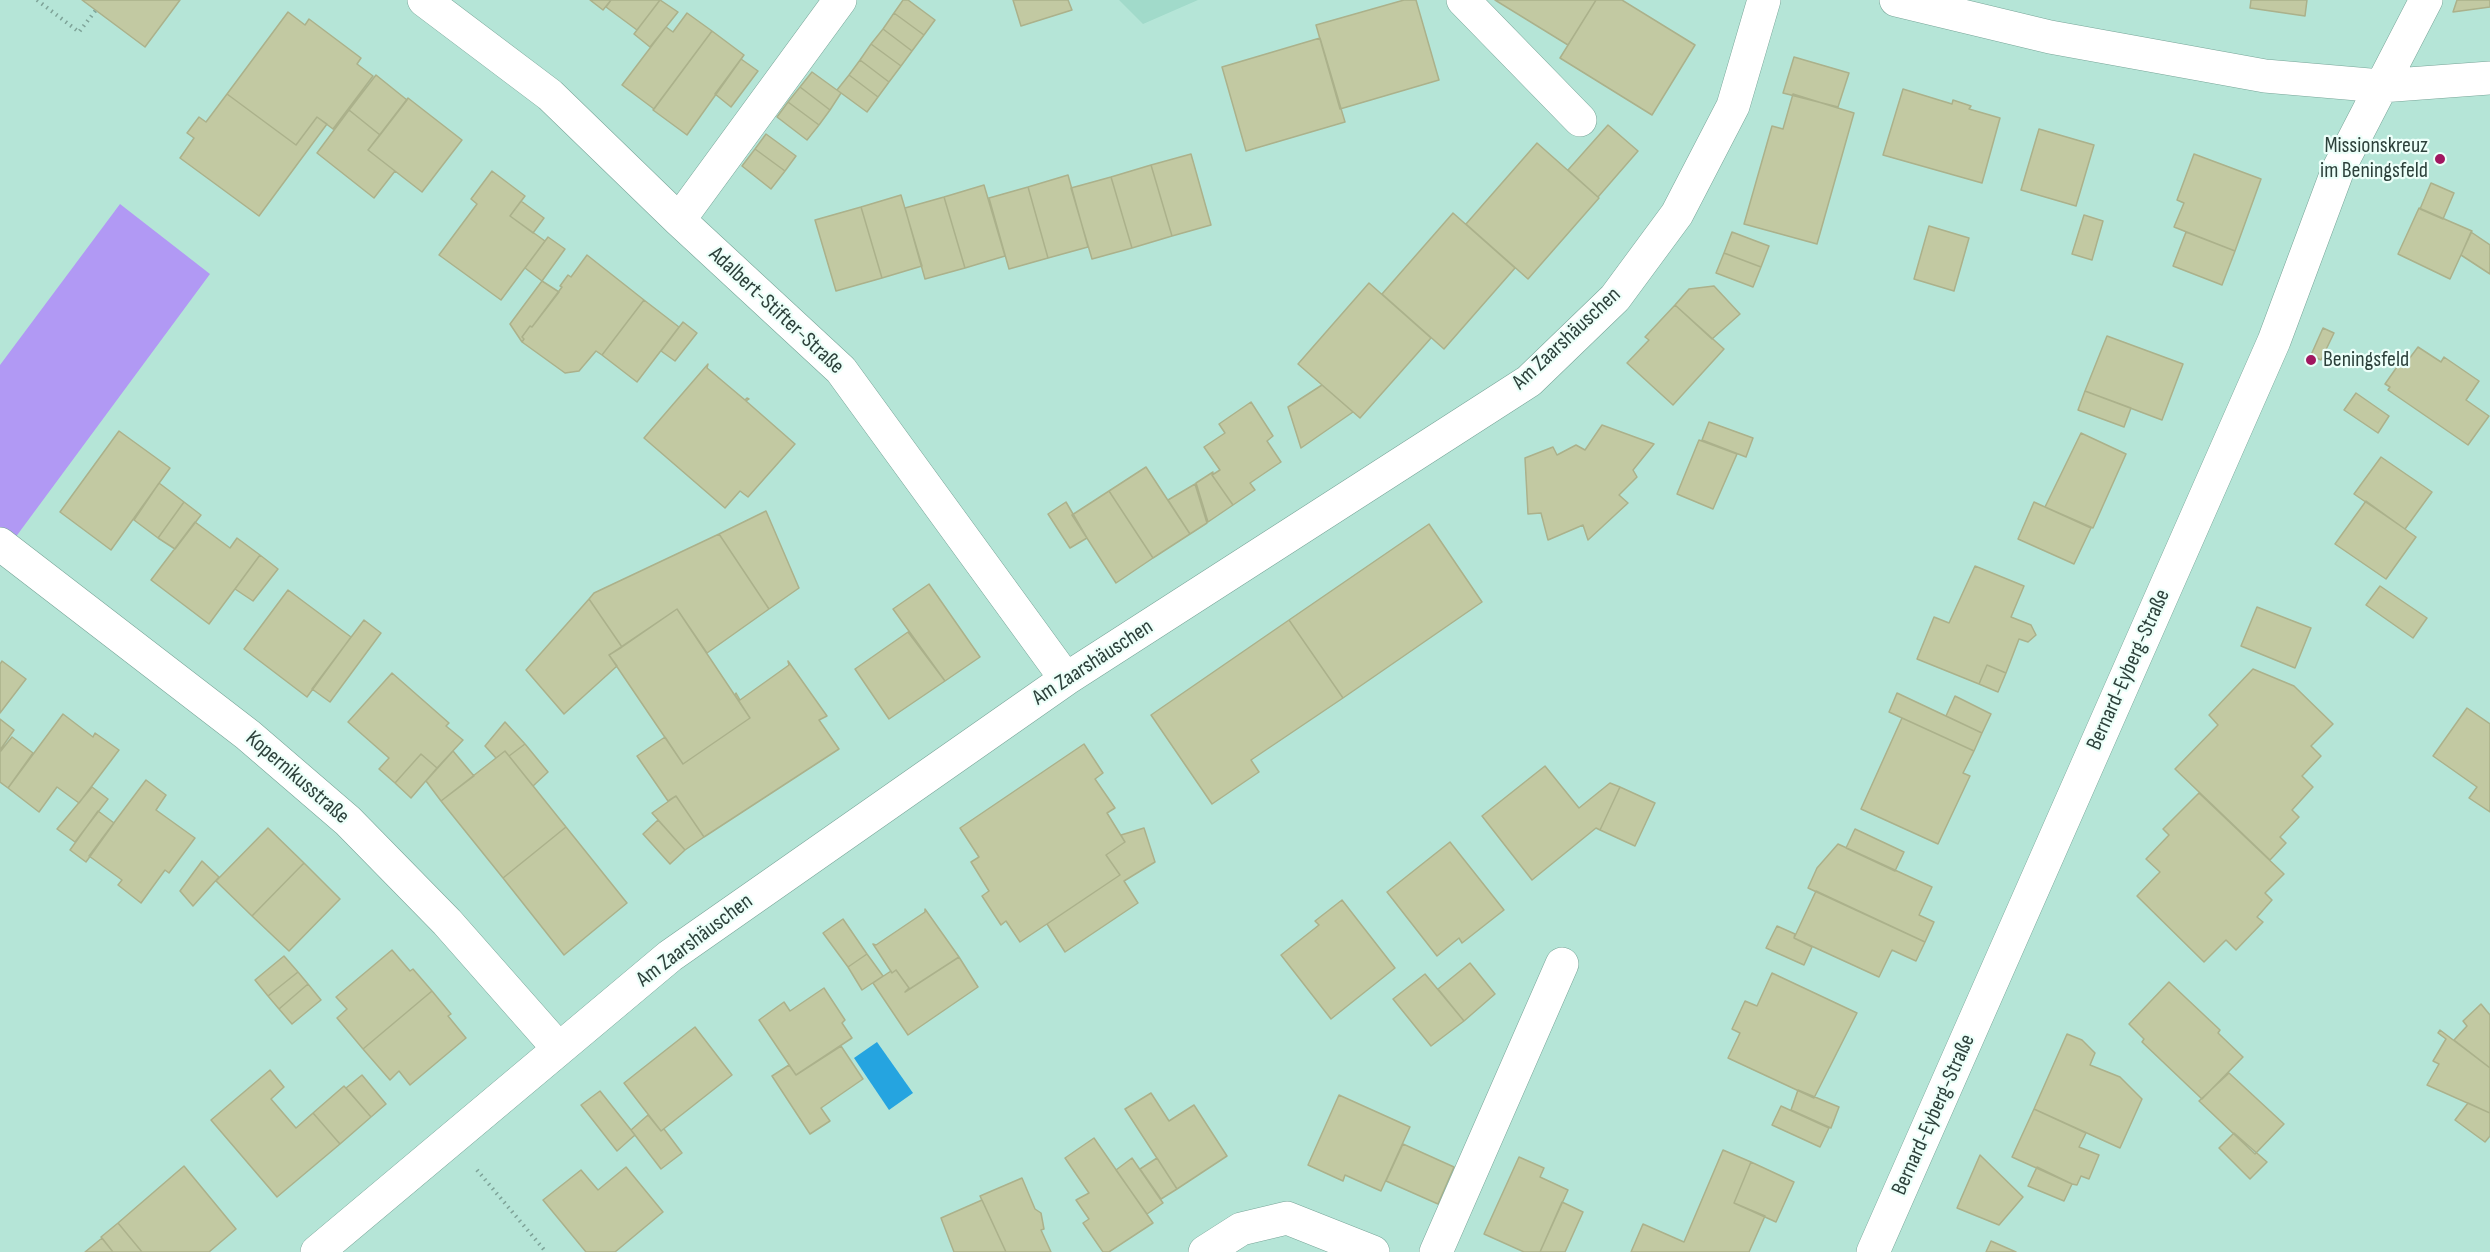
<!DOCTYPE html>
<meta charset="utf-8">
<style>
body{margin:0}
canvas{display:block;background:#b5e5d7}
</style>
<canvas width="2490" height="1252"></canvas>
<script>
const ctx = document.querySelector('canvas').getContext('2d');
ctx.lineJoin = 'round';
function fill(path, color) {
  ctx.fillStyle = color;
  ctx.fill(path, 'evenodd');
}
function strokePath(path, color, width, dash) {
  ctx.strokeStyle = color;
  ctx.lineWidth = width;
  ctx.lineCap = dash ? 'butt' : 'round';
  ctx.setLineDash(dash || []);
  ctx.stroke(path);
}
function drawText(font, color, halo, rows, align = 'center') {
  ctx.font = font + ' "Sofia Sans Condensed",sans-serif';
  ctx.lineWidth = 4.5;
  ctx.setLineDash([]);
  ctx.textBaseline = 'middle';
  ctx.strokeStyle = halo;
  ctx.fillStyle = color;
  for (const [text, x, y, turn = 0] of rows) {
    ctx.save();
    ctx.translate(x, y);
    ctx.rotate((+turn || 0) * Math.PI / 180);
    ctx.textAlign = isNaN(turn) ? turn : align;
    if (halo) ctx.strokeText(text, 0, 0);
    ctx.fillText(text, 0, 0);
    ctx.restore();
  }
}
const built = new Path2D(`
 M1119,0H1198L1143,24Z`);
const green = new Path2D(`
 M120,204L210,274L15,538L0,527V365Z`);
const water = new Path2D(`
 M877,1042L913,1093L889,1110L854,1058Z`);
const building = new Path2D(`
 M82,0H180L145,47Z
 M590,0H611L603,10Z
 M611,0H660L637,30L606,7Z
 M660,0L678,12L650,47L634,34Z
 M903,0H908L935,20L924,35L894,13Z
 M1013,0H1068L1072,10L1021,26Z
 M1404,0H1416L1439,80L1340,109L1316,25Z
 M1495,0H1596L1568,45Z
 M1596,0H1622L1695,45L1652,115L1560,58Z
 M2251,0H2307L2305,16L2250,8Z
 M2457,0H2490V7L2453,12Z
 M288,12L305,25L309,19L361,58L357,64L373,76L333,129L317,117L296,145L227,94Z
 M687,13L712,31L654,109L622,85L666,27L673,32Z
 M894,13L924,35L912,51L883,29Z
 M883,29L912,51L901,66L871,44Z
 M712,31L744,55L687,135L653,110Z
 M1320,38L1345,122L1246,151L1222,67Z
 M871,44L901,66L889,82L860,60Z
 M1794,57L1849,73L1838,107L1783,93Z
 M741,59L758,71L731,107L715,94Z
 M860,60L889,82L878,97L849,75Z
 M812,72L841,93L830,110L800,87Z
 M376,75L407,100L380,135L349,110Z
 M849,75L878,97L867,112L837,90Z
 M800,87L830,110L819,125L788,102Z
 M1903,89L1952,104L1953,100L1971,106L1969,109L2000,118L1982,183L1883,155Z
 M227,94L296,145L317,117L327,124L259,216L180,158L194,138L187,133L199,117L206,122Z
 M1793,94L1854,113L1817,244L1744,224L1772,126L1783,129Z
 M408,98L462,140L422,192L368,150Z
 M788,102L819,125L807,140L777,117Z
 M349,110L380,135L368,150L395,171L374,198L317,153Z
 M1608,125L1638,151L1598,197L1568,170Z
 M2039,129L2094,145L2076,206L2021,190Z
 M766,134L796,156L785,171L755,149Z
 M1537,143L1599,198L1528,279L1466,224Z
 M755,149L785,171L771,189L742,166Z
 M1191,154L1211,225L1172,236L1151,165Z
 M2194,154L2261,179L2235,251L2174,227L2184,203L2177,200Z
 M1151,165L1172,236L1132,248L1111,177Z
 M492,171L525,196L510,216L545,241L501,300L439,255L477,204L471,199Z
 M1068,175L1088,247L1048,258L1028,187Z
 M1111,177L1132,248L1092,259L1071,188Z
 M2431,183L2454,193L2443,219L2420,209Z
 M984,185L1005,256L965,268L944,197Z
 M1028,187L1048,258L1009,269L989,198Z
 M901,195L922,266L882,278L861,207Z
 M944,197L965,268L925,279L905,208Z
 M521,201L544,218L533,233L510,216Z
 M861,207L882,278L836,291L815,220Z
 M2419,208L2472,231L2450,279L2398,254Z
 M1453,213L1515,268L1444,349L1382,294Z
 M2084,215L2103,221L2092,260L2072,254Z
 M1929,226L1969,238L1954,291L1914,279Z
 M1732,232L1769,246L1761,267L1724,253Z
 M2186,232L2235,251L2222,285L2173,266Z
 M2471,232L2490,245V274L2461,255Z
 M548,237L565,249L542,281L525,268Z
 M1724,253L1761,267L1753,287L1716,273Z
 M587,255L644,300L602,355L596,351L579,371L565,373L522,342L524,339L522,337L530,326L532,327L562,287L560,286L568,275L571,277Z
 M542,281L559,292L532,327L530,326L522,337L524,339L522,342L510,324Z
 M1369,283L1431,338L1360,418L1298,364Z
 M1714,286L1740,314L1712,339L1675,305L1689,289Z
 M644,300L679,327L637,382L602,355Z
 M1675,305L1724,349L1673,405L1627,363L1649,340L1645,337Z
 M683,322L697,333L675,361L661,351Z
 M2323,328L2334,333L2321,360L2311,355Z
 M2107,336L2183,364L2162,420L2085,391Z
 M2418,347L2441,362L2444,357L2479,381L2466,400L2489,416L2468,445L2388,390L2390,387L2385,384L2399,364L2403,367Z
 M708,364L707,368L745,400L747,398L749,399L746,401L795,444L748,497L740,491L725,508L644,438Z
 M1322,385L1353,412L1301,448L1288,407Z
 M2085,391L2131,408L2124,427L2078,410Z
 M2356,393L2389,416L2378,433L2344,410Z
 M1251,402L1273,436L1267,441L1281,462L1250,483L1255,490L1233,505L1212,475L1220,470L1204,447L1225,433L1219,424Z
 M1709,422L1753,438L1746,457L1702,440Z
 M1602,425L1654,444L1633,470L1637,477L1619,495L1628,503L1588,540L1583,525L1548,540L1541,513L1528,514L1525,458L1553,447L1557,455L1576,445L1585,450Z
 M119,431L170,468L111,550L60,512Z
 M2081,433L2126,454L2093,528L2045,507Z
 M1699,440L1737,454L1713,509L1677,494Z
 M2381,457L2432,492L2405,529L2354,494Z
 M1146,467L1190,534L1153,558L1109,491Z
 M1213,472L1212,475L1233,505L1208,522L1196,483Z
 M159,483L184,502L158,538L134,520Z
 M1195,484L1207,523L1190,534L1168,500Z
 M1109,491L1153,558L1116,583L1072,515Z
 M2366,501L2416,537L2386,579L2335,544Z
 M184,502L201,515L175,549L158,538Z
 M1066,502L1087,538L1070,548L1048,514Z
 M2034,502L2091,528L2074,564L2018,539Z
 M766,511L799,588L769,609L719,534Z
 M195,522L230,548L237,538L260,555L209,624L151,580Z
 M1429,524L1482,602L1343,698L1289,620Z
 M719,534L769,609L707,653L677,609L622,647L589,599L594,593Z
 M260,555L278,569L253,601L235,589Z
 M1975,566L2024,586L2011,617L2031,625L2036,635L2028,642L2019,639L2006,673L1987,665L1979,684L1917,659L1934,617L1949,623Z
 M929,584L980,657L945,681L893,609Z
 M2380,586L2427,618L2413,638L2366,605Z
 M288,590L351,637L307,697L244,649Z
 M589,599L622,647L609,655L617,666L564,714L526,670Z
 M2257,607L2311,628L2295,668L2241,646Z
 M677,609L750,718L683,764L609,655Z
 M364,620L381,633L330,702L312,689Z
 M1289,620L1343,698L1251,760L1259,772L1212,804L1151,715Z
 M908,632L945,681L889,719L855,669Z
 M2,661L26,679L0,713V664Z
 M788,661L827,716L819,720L839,749L704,837L676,796L668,801L637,756L665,737L683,764L750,718L735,695L736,693L740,700L789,665Z
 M1987,665L2006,673L1998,692L1979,684Z
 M2253,669L2294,686L2333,724L2311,746L2321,756L2302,776L2313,787L2292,810L2299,817L2280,837L2286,843L2270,860L2175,769L2218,725L2209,715Z
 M392,673L449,723L446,726L463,740L437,768L421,754L395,783L379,769L389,758L348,722Z
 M1897,693L1982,733L1974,751L1889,712Z
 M1955,696L1991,714L1982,733L1946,716Z
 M2467,708L2490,724V812L2469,798L2477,787L2433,756Z
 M63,714L93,737L95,733L119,750L79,803L57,787L39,812L8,788Z
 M1902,718L1974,751L1963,773L1970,776L1938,844L1861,809Z
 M0,719L14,730L0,750Z
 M505,722L525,744L509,756L505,751L496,758L485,746Z
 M12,737L33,753L8,788L0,782V752Z
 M525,744L548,772L533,786L509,756Z
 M1084,744L1103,773L1095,779L1115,808L1107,813L1125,842L1106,855L1120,875L1020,942L1006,921L1001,925L982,896L989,891L971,862L979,857L960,828Z
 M453,751L474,776L441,801L426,781Z
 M505,751L566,827L503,878L441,801Z
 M421,754L437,768L411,798L395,783Z
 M1545,766L1579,808L1610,783L1620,787L1600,830L1596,828L1532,880L1482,816Z
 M146,780L166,795L156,810L195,838L169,873L165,870L141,903L118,885L122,880L89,856Z
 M92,787L108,799L75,842L57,829Z
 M1620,787L1655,803L1635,846L1600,830Z
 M2199,793L2284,874L2265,893L2272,900L2257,917L2263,922L2236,950L2226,940L2204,962L2137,896L2160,872L2146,859L2169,835L2163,829Z
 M676,796L704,837L685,850L652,813Z
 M98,811L114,823L86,862L70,850Z
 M658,820L685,850L670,864L643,834Z
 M566,827L627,903L564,955L503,878Z
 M268,828L304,863L252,916L216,881Z
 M1144,828L1155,862L1124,881L1138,903L1065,952L1047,924L1120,875L1106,855L1125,842L1121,835Z
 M1855,829L1904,852L1895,871L1846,848Z
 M1450,842L1504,910L1462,943L1459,938L1437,956L1387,892Z
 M1838,844L1932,887L1919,915L1934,922L1925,942L1808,888L1817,868Z
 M202,861L219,877L193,906L180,891Z
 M304,863L340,899L289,951L252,916Z
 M1816,891L1925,942L1916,961L1892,950L1879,977L1794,938Z
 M1342,900L1395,968L1331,1019L1281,955L1319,925L1315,921Z
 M925,909L959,957L905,992L909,988L896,970L892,973L873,944L876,945L925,912Z
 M843,919L867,954L848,967L823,933Z
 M1777,926L1795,934L1794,938L1812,947L1804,965L1766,948Z
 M392,950L410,971L413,969L432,991L363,1049L337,1018L347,1009L336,997Z
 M867,954L883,976L862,990L848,967Z
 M284,956L298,972L268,996L255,980Z
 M959,957L978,987L908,1035L873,983L891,971L892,973L896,970L909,988L905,992Z
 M1470,963L1495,994L1464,1021L1438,989Z
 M298,972L308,984L279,1009L268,996Z
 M1772,973L1857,1013L1814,1098L1728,1058L1740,1033L1732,1029L1745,1001L1757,1006Z
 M1425,974L1464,1021L1431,1046L1393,999Z
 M2169,982L2220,1030L2218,1033L2243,1057L2202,1099L2142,1042L2144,1039L2129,1024Z
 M308,984L321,1000L292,1024L279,1009Z
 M824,988L845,1020L842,1023L852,1038L796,1075L759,1020L784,1002L790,1011Z
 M432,991L451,1014L448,1016L466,1038L410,1085L399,1071L390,1080L363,1049Z
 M2481,1004L2490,1015V1068L2454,1040L2467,1026L2463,1021Z
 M695,1027L732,1075L661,1131L624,1083Z
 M2440,1030L2490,1068V1113L2427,1085L2439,1064L2433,1061L2446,1039L2438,1033Z
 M2067,1034L2082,1040L2095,1053L2090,1065L2120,1077L2142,1099L2120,1148L2034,1109Z
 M841,1046L863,1079L821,1108L830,1121L810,1134L772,1076L789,1065L796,1075Z
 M270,1070L284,1087L271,1099L296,1128L313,1113L340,1144L277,1197L211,1120Z
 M2229,1073L2284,1124L2255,1154L2199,1101Z
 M362,1075L386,1104L371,1117L346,1088Z
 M344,1086L371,1117L340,1144L313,1113Z
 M1798,1090L1839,1107L1831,1128L1791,1110Z
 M600,1091L635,1135L617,1151L581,1105Z
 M1151,1093L1169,1121L1194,1105L1227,1156L1177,1189L1125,1109Z
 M1339,1095L1410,1127L1381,1191L1345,1175L1343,1181L1308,1165Z
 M2468,1103L2490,1113V1136L2485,1142L2455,1120Z
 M1781,1106L1829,1128L1820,1147L1772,1125Z
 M2034,1109L2086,1133L2079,1147L2099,1155L2089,1179L2081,1176L2077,1185L2072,1184L2012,1157Z
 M648,1115L661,1131L664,1129L682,1153L661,1169L631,1130Z
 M2234,1133L2267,1162L2250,1179L2219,1148Z
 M1094,1138L1153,1223L1109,1252H1103L1083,1223L1089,1219L1076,1200L1089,1193L1065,1158Z
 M1403,1144L1454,1167L1438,1204L1386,1181Z
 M1723,1150L1751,1162L1734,1203L1765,1216L1749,1252H1631L1643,1224L1684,1242Z
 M1980,1155L2023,1197L1999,1225L1957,1208Z
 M1519,1157L1544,1168L1540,1177L1568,1190L1540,1252H1524L1484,1234Z
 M1132,1158L1163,1203L1147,1214L1116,1170Z
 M1157,1158L1177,1189L1161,1199L1140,1169Z
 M1751,1162L1794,1182L1776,1222L1734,1203Z
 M184,1166L236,1229L209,1252H142L118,1223Z
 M626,1167L663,1212L615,1252H586L543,1200L581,1170L598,1190Z
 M2037,1167L2072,1184L2064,1201L2028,1186Z
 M1022,1178L1035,1209L1041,1213L1044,1229L1041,1230L1051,1252H1006L980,1196Z
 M982,1200L1006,1252H954L941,1218Z
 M1562,1202L1583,1212L1565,1252H1540Z
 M118,1223L142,1252H113L101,1237Z
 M102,1238L113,1252H85Z
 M1991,1241L2016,1252H1986Z`);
const path = new Path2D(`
 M37,0L79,32L96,10
 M477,1170L546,1252`);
const minor = new Path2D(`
 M424,0L550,95L679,220L841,370L1066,679
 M1463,0L1580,120
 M1896,0L2050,37L2265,76L2381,86L2490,78
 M679,220L840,0
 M0,544L248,735L348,821L447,922L559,1049
 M317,1252L670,956L1066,679L1529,381L1615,298L1677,214L1733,106L1764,0
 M1205,1252L1241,1229L1287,1218L1373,1252
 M1436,1252L1562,964
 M1873,1252L2274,341L2337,172L2426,0`);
const markers = [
 [2440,159,6,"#a11660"],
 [2311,360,6,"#a11660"]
];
const poiNames = [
 ["Missionskreuz",2428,146],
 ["im Beningsfeld",2428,171],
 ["Beningsfeld",2323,360,"left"]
];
const streetNames = [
 ["Adalbert-Stifter-Straße",776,311,43],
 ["Am Zaarshäuschen",1567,339,-43],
 ["Am Zaarshäuschen",1093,663,-33],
 ["Bernard-Eyberg-Straße",2129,670,-66],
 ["Kopernikusstraße",297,778,41],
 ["Am Zaarshäuschen",695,941,-37],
 ["Bernard-Eyberg-Straße",1934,1115,-66]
];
fill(built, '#a1daca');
fill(green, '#b199f4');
fill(water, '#25a4e0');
fill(building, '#c2c9a2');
strokePath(building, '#abb18b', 1.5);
strokePath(minor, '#77a598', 34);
strokePath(path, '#7ea398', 4, [1.5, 4.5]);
strokePath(minor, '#fff', 33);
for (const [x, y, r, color] of markers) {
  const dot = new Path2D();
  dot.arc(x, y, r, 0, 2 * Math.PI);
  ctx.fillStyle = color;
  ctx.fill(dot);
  strokePath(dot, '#ecfff9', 2);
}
drawText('22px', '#2d413b', '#ecfff9', poiNames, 'right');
drawText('22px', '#2d413b', '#ecfff9', streetNames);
</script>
